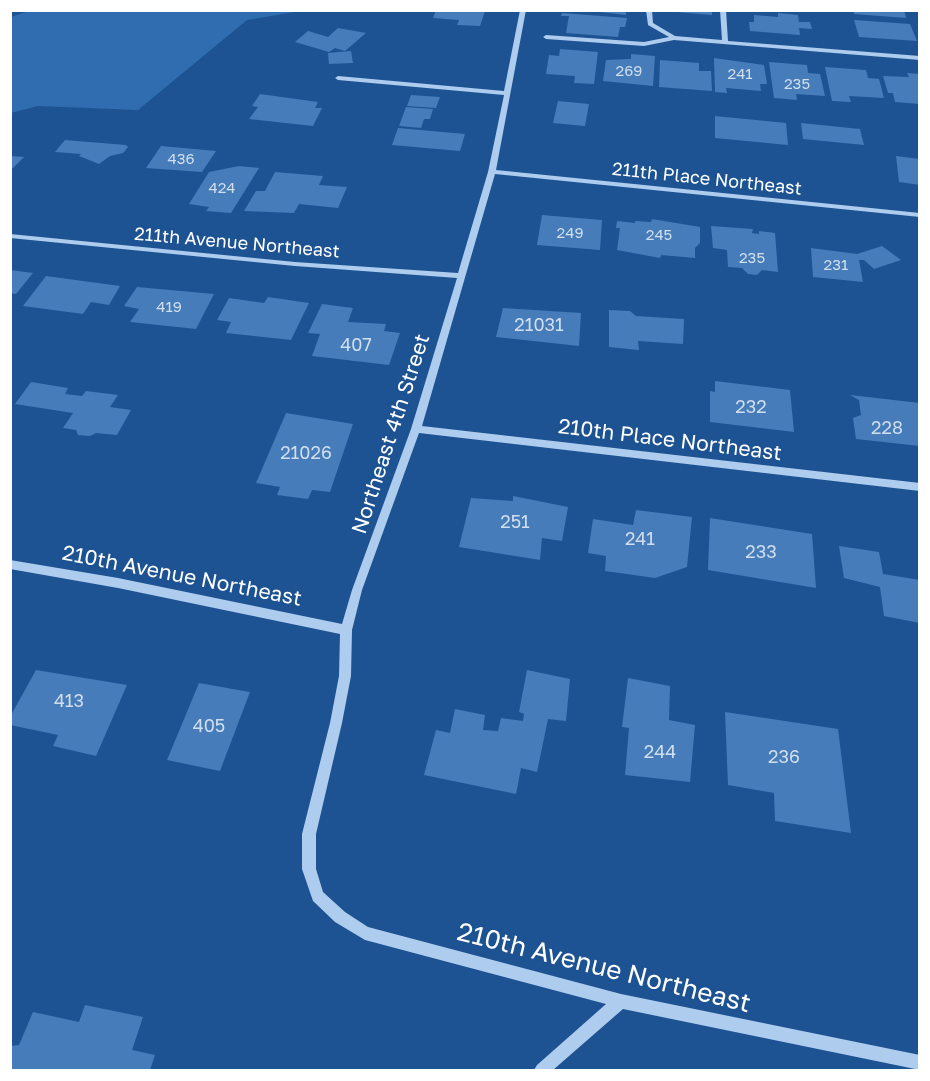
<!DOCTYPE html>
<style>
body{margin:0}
#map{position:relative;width:930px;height:1081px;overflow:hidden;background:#1d5392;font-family:"Golos Text",sans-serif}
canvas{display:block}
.frame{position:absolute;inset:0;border:12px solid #fff;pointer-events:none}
</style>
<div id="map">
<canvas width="930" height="1081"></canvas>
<div class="frame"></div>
</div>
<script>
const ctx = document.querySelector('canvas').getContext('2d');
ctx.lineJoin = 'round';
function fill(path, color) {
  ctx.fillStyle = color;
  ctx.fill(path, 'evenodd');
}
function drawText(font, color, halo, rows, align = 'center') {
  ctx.font = font + ' "Golos Text",sans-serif';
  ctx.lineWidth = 4.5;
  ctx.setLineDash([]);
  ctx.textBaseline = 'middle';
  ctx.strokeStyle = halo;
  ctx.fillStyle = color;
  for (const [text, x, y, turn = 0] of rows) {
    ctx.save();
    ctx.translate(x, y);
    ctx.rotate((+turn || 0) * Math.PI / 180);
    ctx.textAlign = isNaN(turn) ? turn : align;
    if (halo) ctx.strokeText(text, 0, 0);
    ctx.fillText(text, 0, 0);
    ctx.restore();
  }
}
const green = new Path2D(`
 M29,11V10L301,11L247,20L138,110L38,106L11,113V17Z`);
const building = new Path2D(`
 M436,10H476L485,11L480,26L457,25L459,20L433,18Z
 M583,10H626V15Z
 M676,10H712V15L676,12Z
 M853,10H904L906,18L854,14Z
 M562,13L627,18L625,27H620L618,37L566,33L569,16H561Z
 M778,13L798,15L799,22H810L812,29L799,28L800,35L750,31L749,22H754V15L778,17Z
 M854,20L910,24L917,41L859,37Z
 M338,28L366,33L345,51L335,48L329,52L295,42L308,31L328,37Z
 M560,49L598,52L594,84L574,83L575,76L546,74L549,55L559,56Z
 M351,51L353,63L329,64L328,53Z
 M631,54L655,56L653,86L603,81L606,60L631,59Z
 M714,58L764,65L767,84H760L761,91L726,88L727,93L715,92Z
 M660,60L699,63V71H711L712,91L659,87Z
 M769,62L807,65L808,73L820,74L825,96L796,94L797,100L774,98Z
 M825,67L866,70L868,78L879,79L884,98L849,96L851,102L832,101Z
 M907,73L920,74V104L895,102L893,93H888L883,76L909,77Z
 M260,94L318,102L315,108H322L313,126L249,119L258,107L252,106Z
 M411,95L440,97L436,108L407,106Z
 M558,101L589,104L585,126L553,123Z
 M406,107L433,109L430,119H424L421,128L399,126Z
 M715,116L786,123L788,145L715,138Z
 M801,123L860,129L864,145L803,139Z
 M398,128L465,134L460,151L392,145Z
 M65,140L126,145L128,147L123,153L110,156L99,164L79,156L81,154L55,152Z
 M161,146L216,151L202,172L146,168Z
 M10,156L24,157L10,171Z
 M896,156L920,159V185L899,182Z
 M239,166L259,168L231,213L206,211L209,207L189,204L209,172Z
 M275,172L323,176L319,185L347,187L338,208L299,204L294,213L244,211L256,191H265Z
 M542,215L602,220L600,250L537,245Z
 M652,219L700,227V243L695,248V258L661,255L660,258L617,250L620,228H616L617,221L635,223V221L651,222Z
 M711,226L753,229L752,233L759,234V231L775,233L778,272L762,270L757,275L748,274L742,268L728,267L727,250L713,248Z
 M882,246L901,260L874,269L864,260H859L863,282L813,277L811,248L857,254Z
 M10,270L33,273L16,294L10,293Z
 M46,276L120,286L109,305L91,302L83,314L23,306Z
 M137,287L214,294L196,329L130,322L139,309L124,306Z
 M268,297L309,303L291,340L226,333L231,322L217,320L229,298L264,303Z
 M322,304L353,308L348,322L386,324L384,331L400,333L389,365L312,356L320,334L308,333Z
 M503,308L581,313L579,346L496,337Z
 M609,310L630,311L636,316L684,319L683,344L638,341L639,350L609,347Z
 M715,381L790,390L794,432L710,422V391L715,392Z
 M31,382L68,388L65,394L82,396L86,391L118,395L110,407L131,410L117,435L96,433L90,436L78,435L76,430L63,428L73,413L15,404Z
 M850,395L920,403V446L856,439L853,418L861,415L859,400Z
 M286,413L353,424L330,492L312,490L308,499L277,495L280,487L256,483Z
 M513,496L568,507L562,541L542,538L540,560L459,547L471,498L513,501Z
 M636,510L692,517L687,567L655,578L605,571L606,556L588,553L593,519L633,525Z
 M710,518L812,534L816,588L708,570Z
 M839,546L879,552L883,574L920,580V623L884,616L880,587L844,578Z
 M36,670L127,685L96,756L53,746L58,735L10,725V717Z
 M527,670L570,679L566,721L548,719L537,772L521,768L516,794L424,775L436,730L450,733L455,709L485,715L483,730L498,731L501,718L523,721L524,714L519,712Z
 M628,678L670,686L669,720L695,725L690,782L625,775L629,728L622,727Z
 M199,683L250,692L220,771L167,760Z
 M725,712L838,729L851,833L775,821L774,793L728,785Z
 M85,1005L143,1017L132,1050L155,1055L150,1070H10V1046L19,1045L33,1012L79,1022Z`);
const minor = new Path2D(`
 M520,10H526L496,170L920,213V217L495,174L422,426L920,483V491L419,433L362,590L352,630L351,676L342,723L316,834V869L323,892L345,912L368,927L621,994L920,1055V1070L623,1009L553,1070H534L537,1065L606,1004L365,940L335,922L313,901L302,869V834L330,723L339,676L340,634L118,588L10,569V560L118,578L342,624L352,590L411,429L457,278L295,266L10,238V234L295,262L458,273L488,172L504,95L338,80L335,78L338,76L504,91Z
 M646,10H652L653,23L675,36L722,40L720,10H726L728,41L920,56V60L674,40L644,46L546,39L543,37L546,35L644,42L669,37L648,25Z`);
const farNumbernames = [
 ["269",629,71],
 ["241",740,74],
 ["235",797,84],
 ["436",181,159],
 ["424",222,188],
 ["249",570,233],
 ["245",659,235],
 ["235",752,258],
 ["231",836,265],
 ["419",169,307]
];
const farStreetnames = [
 ["211th Place Northeast",707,179,6],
 ["211th Avenue Northeast",237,243,5]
];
const numberNames = [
 ["21031",539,325],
 ["407",356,345],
 ["232",751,407],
 ["228",887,428],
 ["21026",306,453],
 ["251",515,522],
 ["241",640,539],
 ["233",761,552],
 ["413",69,701],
 ["405",209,726],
 ["244",660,752],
 ["236",784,757]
];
const streetNames = [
 ["Northeast 4th Street",391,434,-72],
 ["210th Place Northeast",670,440,7],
 ["210th Avenue Northeast",182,576,11]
];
const nearStreetnames = [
 ["210th Avenue Northeast",604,968,14]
];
fill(green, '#306db0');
fill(building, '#457cb9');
fill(minor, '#adccee');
drawText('15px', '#d0deee', null, farNumbernames);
drawText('18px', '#fff', '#1d5392', farStreetnames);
drawText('18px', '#d0deee', null, numberNames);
drawText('21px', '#fff', '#1d5392', streetNames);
drawText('26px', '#fff', '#1d5392', nearStreetnames);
</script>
